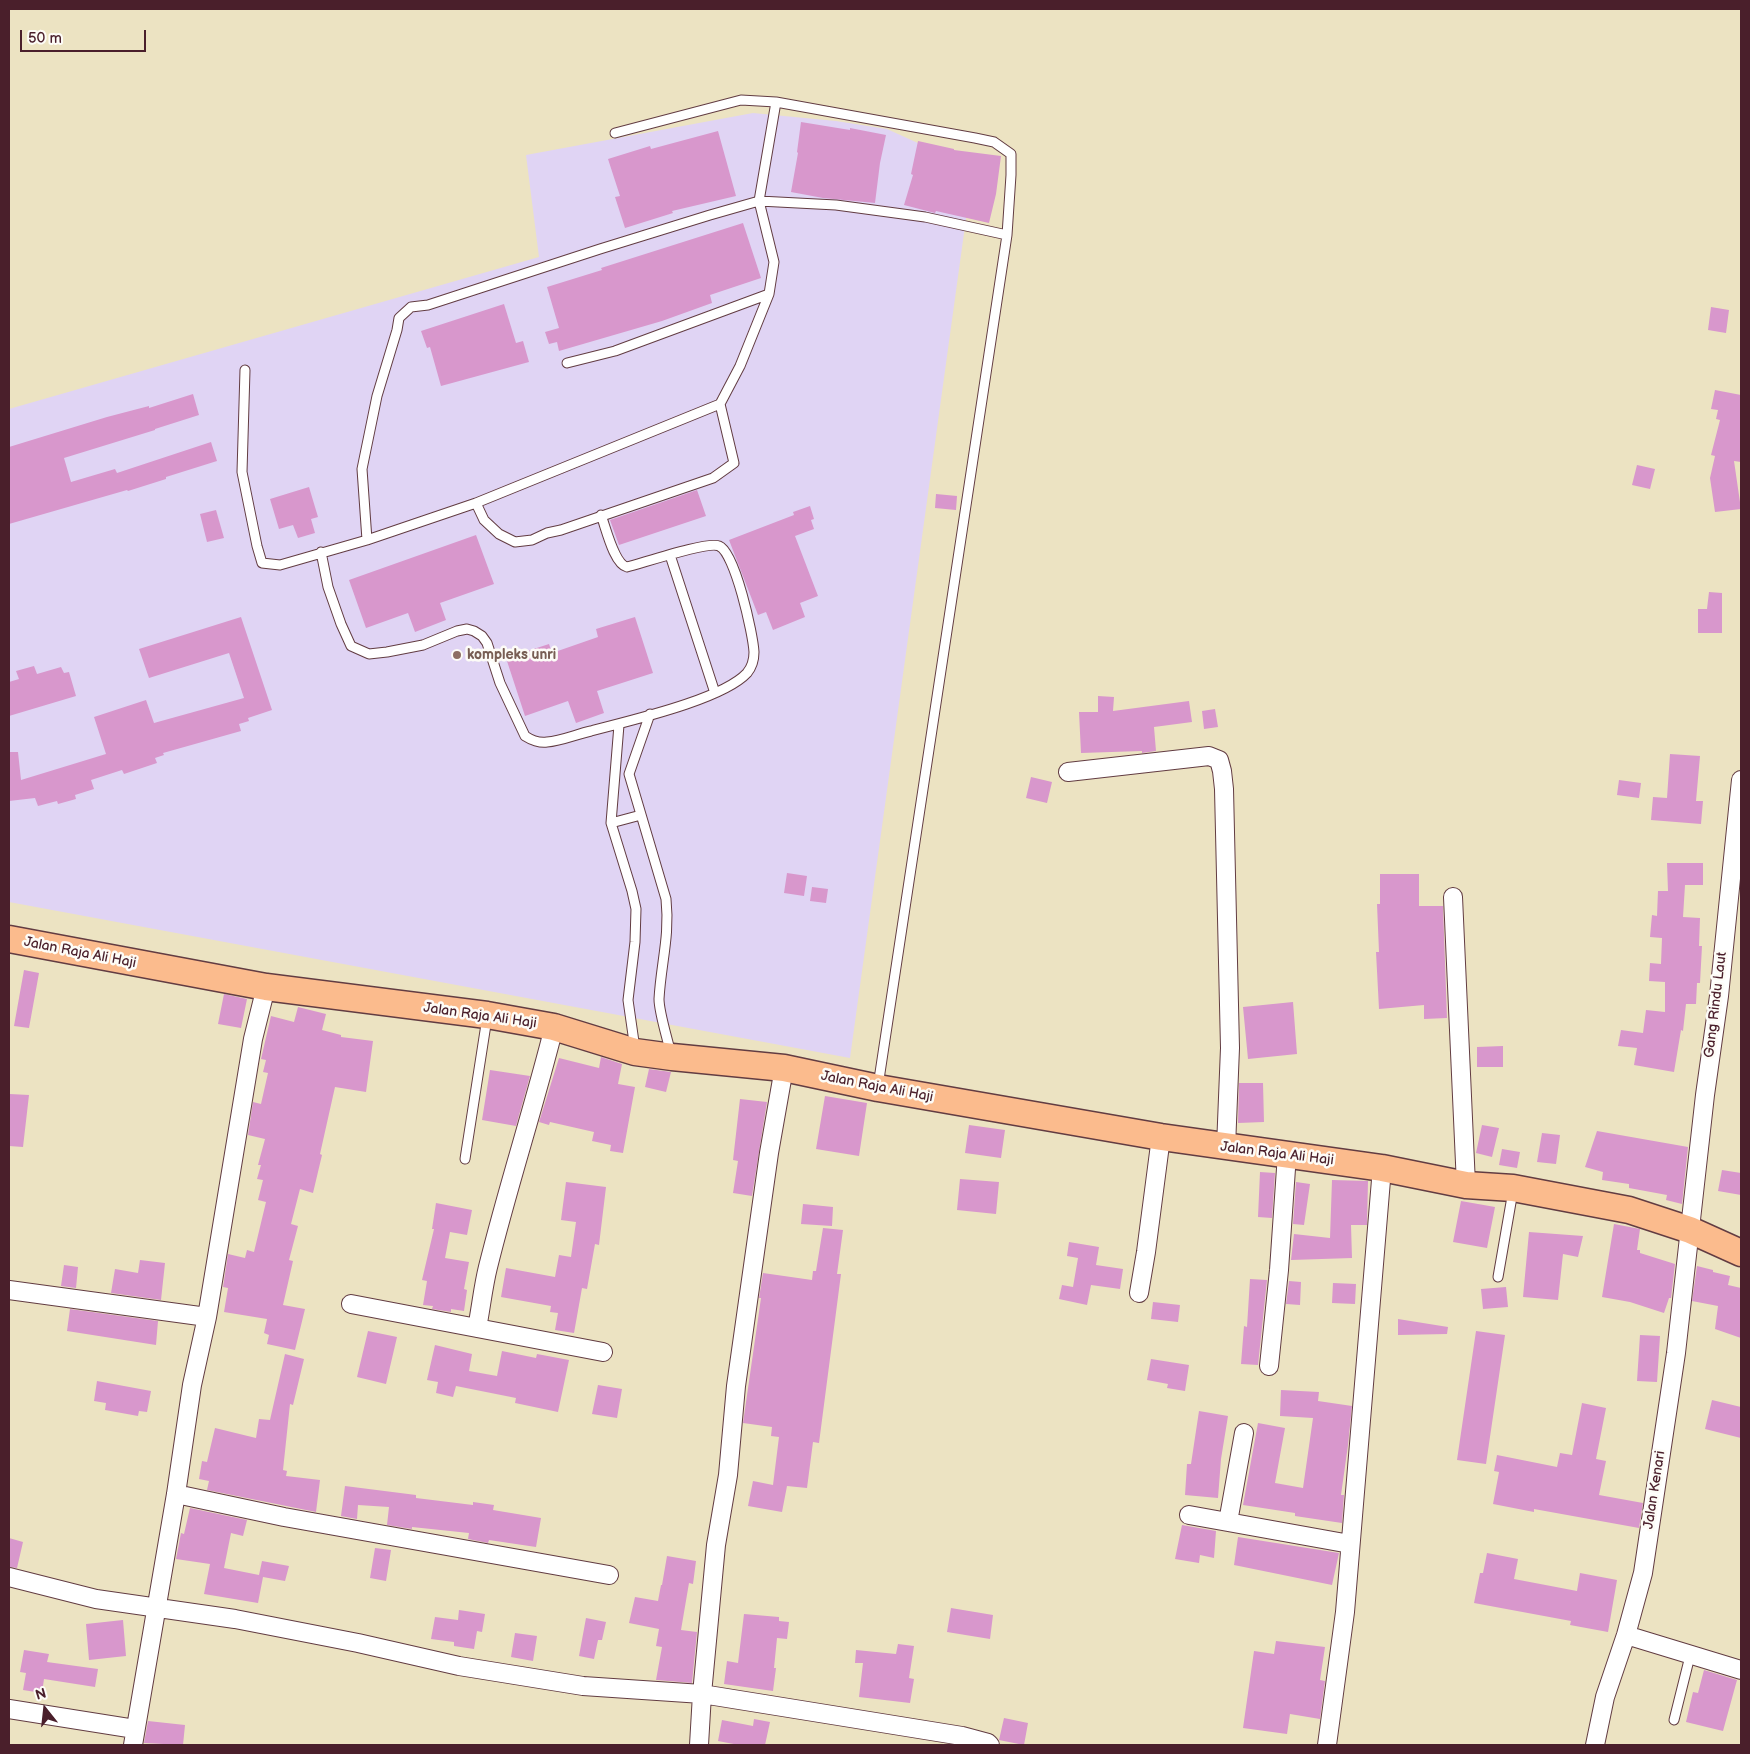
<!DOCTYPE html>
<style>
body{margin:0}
#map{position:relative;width:1750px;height:1754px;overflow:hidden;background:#ece3c2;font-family:"Balsamiq Sans",sans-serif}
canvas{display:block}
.frame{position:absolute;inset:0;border:10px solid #4a1f2b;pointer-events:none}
.north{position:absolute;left:20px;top:1684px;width:50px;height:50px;-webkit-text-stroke:4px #fdfcf7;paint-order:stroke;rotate:344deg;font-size:14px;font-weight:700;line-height:20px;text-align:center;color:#4a1f2b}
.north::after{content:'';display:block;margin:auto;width:18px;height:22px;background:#4a1f2b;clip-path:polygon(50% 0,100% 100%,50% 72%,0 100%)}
.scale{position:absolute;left:20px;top:30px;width:126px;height:22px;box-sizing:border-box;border:2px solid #4a1f2b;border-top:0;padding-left:6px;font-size:15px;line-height:18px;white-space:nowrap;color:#4a1f2b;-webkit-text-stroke:4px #fdfcf7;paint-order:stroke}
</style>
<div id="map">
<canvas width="1750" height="1754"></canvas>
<div class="frame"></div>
<div class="north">N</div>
<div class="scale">50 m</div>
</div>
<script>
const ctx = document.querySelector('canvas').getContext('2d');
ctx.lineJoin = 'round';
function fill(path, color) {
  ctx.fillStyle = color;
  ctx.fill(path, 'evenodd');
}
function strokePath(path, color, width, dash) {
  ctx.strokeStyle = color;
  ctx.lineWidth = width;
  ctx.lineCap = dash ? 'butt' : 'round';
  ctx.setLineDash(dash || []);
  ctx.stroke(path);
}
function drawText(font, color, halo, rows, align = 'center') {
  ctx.font = font + ' "Balsamiq Sans",sans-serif';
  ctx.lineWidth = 5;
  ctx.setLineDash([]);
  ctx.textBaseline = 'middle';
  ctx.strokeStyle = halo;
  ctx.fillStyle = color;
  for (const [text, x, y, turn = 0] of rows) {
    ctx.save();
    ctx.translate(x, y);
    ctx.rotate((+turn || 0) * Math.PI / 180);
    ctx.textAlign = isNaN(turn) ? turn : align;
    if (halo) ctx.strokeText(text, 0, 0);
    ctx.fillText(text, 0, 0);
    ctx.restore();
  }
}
const built = new Path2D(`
 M753,113L836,121L887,129L973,168L850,1058L9,902V409L539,257L526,155Z`);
const building = new Path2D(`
 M801,122L850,130V128L886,135L880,163L875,203L823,198L791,192L798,153L797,152Z
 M718,131L736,196L672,211L673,213L625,228L615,197L620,196L608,159L650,146L651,149Z
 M918,141L954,149V150L1001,156L996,194L989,223L936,211L935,213L904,205L913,175L911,174Z
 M743,223L761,278L710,295L712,303L662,321L559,351L557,342L549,344L545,332L559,328L547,287L602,270L601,268Z
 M504,304L516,343L523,341L529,362L441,386L430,347L427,348L421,331Z
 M1711,307L1729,310L1726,333L1708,330Z
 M1715,390L1741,395V462L1734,461L1741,509L1715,512L1710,478L1715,456L1711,455L1720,420L1716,419L1718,410L1711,409Z
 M193,394L199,415L155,429V430L64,458L71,482L115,469L117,473L211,442L217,461L166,477V479L128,491L127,490L9,524V447L107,417L149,406V408Z
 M1637,465L1655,469L1650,489L1632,485Z
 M309,487L318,517L311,519L315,533L298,538L293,525L279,529L270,499Z
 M697,490L706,516L619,545L610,520Z
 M936,494L957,496L956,510L935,508Z
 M810,506L814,519L811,520L814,529L795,536L818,596L800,603L805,617L773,630L766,612L758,615L729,540L794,515L793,512Z
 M216,510L224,538L207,542L200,514Z
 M476,535L494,584L440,603L446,620L415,632L408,613L366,628L349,580Z
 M1709,592L1722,593V633H1698V609H1707Z
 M241,617L272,710L248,718L249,721L239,724L241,731L163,753L164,755L155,758L157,763L124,774L122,770L91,780L94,789L75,795L76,799L58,804L57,801L38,806L35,798L9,801V752H18L21,780L106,754L94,717L146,700L154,723L244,698L229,653L149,678L139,649Z
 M635,617L653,673L597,691L604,713L576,723L568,701L525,716L506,658L549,644L552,653L598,637L596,629Z
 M34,666L37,674L61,667L64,673L69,672L76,696L9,716V682L19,679L16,671Z
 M1098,696L1114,697L1113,711L1189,701L1192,722L1154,727L1156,751L1142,753V751L1081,753L1079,712H1098Z
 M1215,709L1218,727L1204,729L1202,711Z
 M1670,754L1700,756L1696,801H1703L1701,824L1651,820L1653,797L1667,798Z
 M1031,777L1052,782L1047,803L1026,798Z
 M1619,780L1641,783L1639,798L1617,795Z
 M1667,863H1703V885H1685L1683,917L1700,918L1699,946H1702L1700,983H1697L1696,1004H1686L1683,1031L1681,1030L1674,1072L1634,1065L1637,1048L1618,1046L1621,1030L1643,1033L1646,1010L1665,1012V982L1649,981L1650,963L1661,964L1662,938L1650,937L1652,915L1657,916L1658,891H1668Z
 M787,873L807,876L804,896L784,893Z
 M1380,874H1419V906H1443L1447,1018L1424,1019V1005L1379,1009L1376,952H1379L1377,904H1380Z
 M812,887L828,889L826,903L810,901Z
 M24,970L39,973L29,1028L14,1026Z
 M224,994L247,999L241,1028L218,1024Z
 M1293,1002L1297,1054L1248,1059L1243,1007Z
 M298,1007L326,1014L322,1030L341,1035V1037L373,1041L366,1092L335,1087L320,1154L322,1155L313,1193L300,1189L291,1224L298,1226L289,1260L293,1261L283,1305L305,1309L295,1350L267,1344L269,1335L264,1333L267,1319L224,1312L228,1288L223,1287L228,1254L245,1258L247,1250L254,1252L266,1202L258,1200L263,1180L257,1179L261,1165H258L265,1139L248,1135L253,1102L261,1104L268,1073L263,1072L266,1060L261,1059L271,1016L294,1022Z
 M1503,1046V1067H1477V1047Z
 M601,1057L622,1064L618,1084L635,1087L623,1153L610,1151L611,1145L592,1141L594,1132L550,1122L549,1125L539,1122L559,1058L599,1068Z
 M649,1069L671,1072L666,1092L645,1087Z
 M490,1070L530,1076L516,1126L482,1120Z
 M1239,1083H1263L1264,1122L1238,1123Z
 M10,1094L29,1095L23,1147L9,1146Z
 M825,1096L867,1103L859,1156L816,1149Z
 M740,1099L767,1102L752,1196L733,1193L738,1161L733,1160Z
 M969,1125L1005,1130L1001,1158L965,1153Z
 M1482,1125L1499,1128L1492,1157L1476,1153Z
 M1597,1131L1688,1147L1682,1204L1666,1200L1667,1195L1629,1188V1184L1602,1180L1603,1172L1585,1167Z
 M1542,1133L1560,1135L1556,1164L1537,1162Z
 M1502,1149L1520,1152L1517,1168L1499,1165Z
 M1722,1170L1741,1173V1195L1718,1191Z
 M1260,1172L1275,1173L1272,1218L1258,1217Z
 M960,1179L999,1182L996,1214L957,1210Z
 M1332,1180L1368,1181L1367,1225H1351L1352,1258L1291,1260L1294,1234L1330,1238Z
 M566,1182L606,1187L599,1245L595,1244L587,1289L582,1288L574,1333L555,1330L558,1313L550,1312L551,1306L501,1297L506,1268L555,1277L559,1255L571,1257L576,1222L561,1220Z
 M1296,1182L1310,1184L1304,1225L1293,1224Z
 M1461,1201L1495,1207L1487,1248L1453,1242Z
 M436,1203L472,1210L467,1235L450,1232L445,1258L469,1262L464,1289L467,1290L464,1311L451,1309V1312L432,1309L433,1306L423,1305L427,1281L422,1280L434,1229H432Z
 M803,1204L833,1207L832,1226L801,1224Z
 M1614,1224L1640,1229L1637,1250H1640V1253L1675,1264L1671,1298H1669L1664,1313L1630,1302L1602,1297Z
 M823,1228L843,1230L837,1274H841L819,1443L813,1442L807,1488L787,1486L782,1512L748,1506L753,1481L773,1485L779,1437L771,1436L772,1427L743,1423L761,1298H759L763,1273L812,1280L813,1271H816Z
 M1529,1232L1583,1236L1578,1257L1563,1254L1558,1300L1523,1297Z
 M1069,1242L1099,1247L1096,1265L1123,1269L1120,1289L1091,1285L1087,1305L1059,1299L1062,1285L1073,1287L1078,1258L1067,1256Z
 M140,1260L165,1263L161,1300L111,1293L115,1269L138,1273Z
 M64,1265L78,1267L76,1288L61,1286Z
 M1697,1266L1713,1270V1272L1730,1276L1728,1285L1741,1288V1338L1715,1329L1718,1306L1692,1301Z
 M1250,1279L1267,1280L1258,1365L1241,1364L1244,1326L1247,1327Z
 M1289,1281L1301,1282L1300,1305L1286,1304Z
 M1333,1283L1356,1284L1355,1304L1332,1303Z
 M1506,1287L1508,1307L1483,1309L1481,1289Z
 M1153,1302L1180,1305L1178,1322L1151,1319Z
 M70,1309L158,1321L156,1345L67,1331Z
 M1398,1319L1448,1327L1447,1334L1398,1335Z
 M368,1331L397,1337L386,1384L357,1377Z
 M1476,1331L1505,1335L1486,1464L1457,1460Z
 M1640,1335L1660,1336L1657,1382L1637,1381Z
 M435,1345L472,1354L469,1371L497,1376L502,1351L536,1358L537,1354L569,1360L558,1412L515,1403L516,1398L456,1386L453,1397L436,1393L438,1382L427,1380Z
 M285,1354L304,1359L293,1405L290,1404L283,1470L287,1471L286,1476L320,1480L316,1512L207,1490L209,1481L199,1479L202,1461L207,1462L215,1428L256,1438L259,1419L270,1420Z
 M1151,1359L1189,1365L1185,1391L1167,1388L1168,1384L1147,1380Z
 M97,1381L151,1391L147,1412L139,1411L138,1416L105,1410L106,1403L94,1401Z
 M598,1385L622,1389L617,1418L592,1414Z
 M1281,1390L1319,1392L1318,1401L1352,1406L1348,1445L1341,1495H1344L1342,1523L1295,1516V1513L1243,1505L1258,1423L1285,1428L1275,1483L1303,1488L1313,1418L1280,1416Z
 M1712,1400L1741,1407V1438L1705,1429Z
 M1582,1403L1606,1408L1596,1459L1606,1461L1599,1495L1643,1503L1639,1528L1534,1509V1512L1493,1504L1499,1472L1494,1471L1497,1455L1557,1467L1560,1453L1572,1455Z
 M1199,1411L1228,1416L1221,1459L1218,1498L1185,1495L1187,1464H1191Z
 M345,1486L416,1495V1498L473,1505V1502L494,1505L493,1510L541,1518L536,1547L489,1540L488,1543L468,1539L469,1533L412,1527V1529L387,1525L389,1507L358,1505L357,1519L341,1516Z
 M190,1508L247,1520L243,1536L231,1533L224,1568L259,1575L262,1561L289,1566L285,1581L263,1577L258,1603L204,1594L210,1564L176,1559L181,1533L184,1534Z
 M1182,1525L1216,1531L1214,1558L1200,1555L1199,1563L1175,1559Z
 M1238,1537L1339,1553L1332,1585L1234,1565Z
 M9,1538L23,1542L17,1568L9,1567Z
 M375,1548L391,1550L386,1581L370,1578Z
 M1487,1553L1518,1559L1514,1579L1577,1591L1580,1573L1617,1580L1608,1632L1570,1625L1571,1621L1474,1603L1480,1573H1483Z
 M667,1556L696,1561L693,1584L689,1583L681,1630L697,1632L692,1683L656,1680L662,1647L656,1646L659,1629L629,1623L635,1597L658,1601L661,1585H662Z
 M951,1608L993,1615L990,1639L947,1632Z
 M459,1610L485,1614L482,1632L477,1631L474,1649L454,1646V1642L431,1639L435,1617L458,1620Z
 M744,1614L779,1617V1621L789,1622L787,1639L777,1638L774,1668H776L773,1691L724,1684L727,1661L738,1663Z
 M586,1618L606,1622L602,1640H598L594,1659L579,1656Z
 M123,1620L126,1656L89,1660L86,1624Z
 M515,1633L537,1636L533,1661L511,1657Z
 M1276,1641L1325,1647L1320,1680L1325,1681L1320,1719L1290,1714L1287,1734L1243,1728L1254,1651L1274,1654Z
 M898,1644L914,1646L909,1678L914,1679L910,1703L859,1697L863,1663H855L856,1650L896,1654Z
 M24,1650L49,1654L47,1662L98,1669L95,1687L44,1679L42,1693L23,1690L26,1673L20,1672Z
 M1704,1670L1737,1680L1723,1731L1686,1722L1693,1692L1698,1693Z
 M1004,1718L1028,1723L1024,1745L999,1740Z
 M754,1719L770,1722L765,1745H739L718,1741L722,1720L753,1726Z
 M148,1721L185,1725L183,1745L144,1743Z`);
const lane = new Path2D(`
 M615,133L741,100L776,102L975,138L994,142L1011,154V175L1007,235L878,1086
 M567,363L615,351L769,294
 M245,370L242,472L257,546L262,563L280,565L367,540L476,503L484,520L499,534L515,542L532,540L547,533L561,530L713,478L734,463L720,404L740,366L769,294L774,262L759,201L776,102
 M476,503L720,404
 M367,540L362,469L377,396L397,330L399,318L411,307L428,305L600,249L710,215L759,201L836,205L925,217L1007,235
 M321,552L328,587L341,624L351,646L369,654L387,652L423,645L457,631L467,629L474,631L482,636L487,643L500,683L525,736C531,740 540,743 547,742C561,741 577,734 591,731C628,721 722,700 747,673C752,667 754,660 754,652C753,634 735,552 719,546C708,541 643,563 627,567C614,564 606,528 601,515
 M670,555L715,693
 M650,714L629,774L666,899C670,936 661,963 659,999C659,1013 668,1040 671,1055
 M619,725L611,823L632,891L636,909L635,942L628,1000L635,1049
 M611,823L641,815
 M465,1159L487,1018
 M1498,1277L1513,1191
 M1674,1720L1690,1656`);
const street = new Path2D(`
 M1068,772L1209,756L1219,760L1222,771L1224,789L1230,1048L1226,1147
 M1453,897L1466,1185
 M9,1290L207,1317
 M1139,1293L1146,1252L1161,1137
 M351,1304L603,1352
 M477,1328C481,1308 483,1287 488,1267C508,1186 534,1107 554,1027
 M1269,1366L1279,1270L1287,1154
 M176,1494L284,1517L609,1575
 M1189,1515L1350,1544
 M1228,1522L1244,1433
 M9,1577L96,1599L235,1619L358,1643L459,1666L583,1686L702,1694L962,1736L988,1743L990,1745
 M1626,1635L1741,1670
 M9,1709L135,1729
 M133,1745L176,1494L192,1385L207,1317L253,1039L266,987
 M699,1745L702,1694L716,1545L728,1475L736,1386L769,1153L784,1068
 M1327,1745L1345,1612L1382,1168
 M1595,1745L1605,1697L1626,1635L1643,1573L1676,1353L1705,1095L1719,996L1741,780`);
const primary = new Path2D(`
 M9,939L266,987L487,1015L554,1027L635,1052L672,1057L784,1068L878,1088L1161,1137L1382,1168L1466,1185L1513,1188L1629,1210L1690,1230L1741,1253`);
const markers = [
 [457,655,5,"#8d6e63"]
];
const educationNames = [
 ["kompleks unri",467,655]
];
const streetNames = [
 ["Jalan Raja Ali Haji",80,953,11],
 ["Gang Rindu Laut",1716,1005,-83],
 ["Jalan Raja Ali Haji",480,1016,8],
 ["Jalan Raja Ali Haji",877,1087,11],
 ["Jalan Raja Ali Haji",1277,1154,7],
 ["Jalan Kenari",1655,1490,-81]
];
fill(built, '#e0d4f4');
fill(building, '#d897cc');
strokePath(lane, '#623c42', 11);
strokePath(street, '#623c42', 20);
strokePath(primary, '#623c42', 29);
strokePath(lane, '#fff', 9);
strokePath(street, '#fff', 18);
strokePath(primary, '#fbbb8d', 26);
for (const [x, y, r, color] of markers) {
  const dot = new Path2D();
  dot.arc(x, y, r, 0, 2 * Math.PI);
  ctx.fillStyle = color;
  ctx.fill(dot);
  strokePath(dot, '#fdfcf7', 2);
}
drawText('bold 14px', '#785e54', '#fdfcf7', educationNames, 'left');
drawText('14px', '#4a1f2b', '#fdfcf7', streetNames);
</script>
